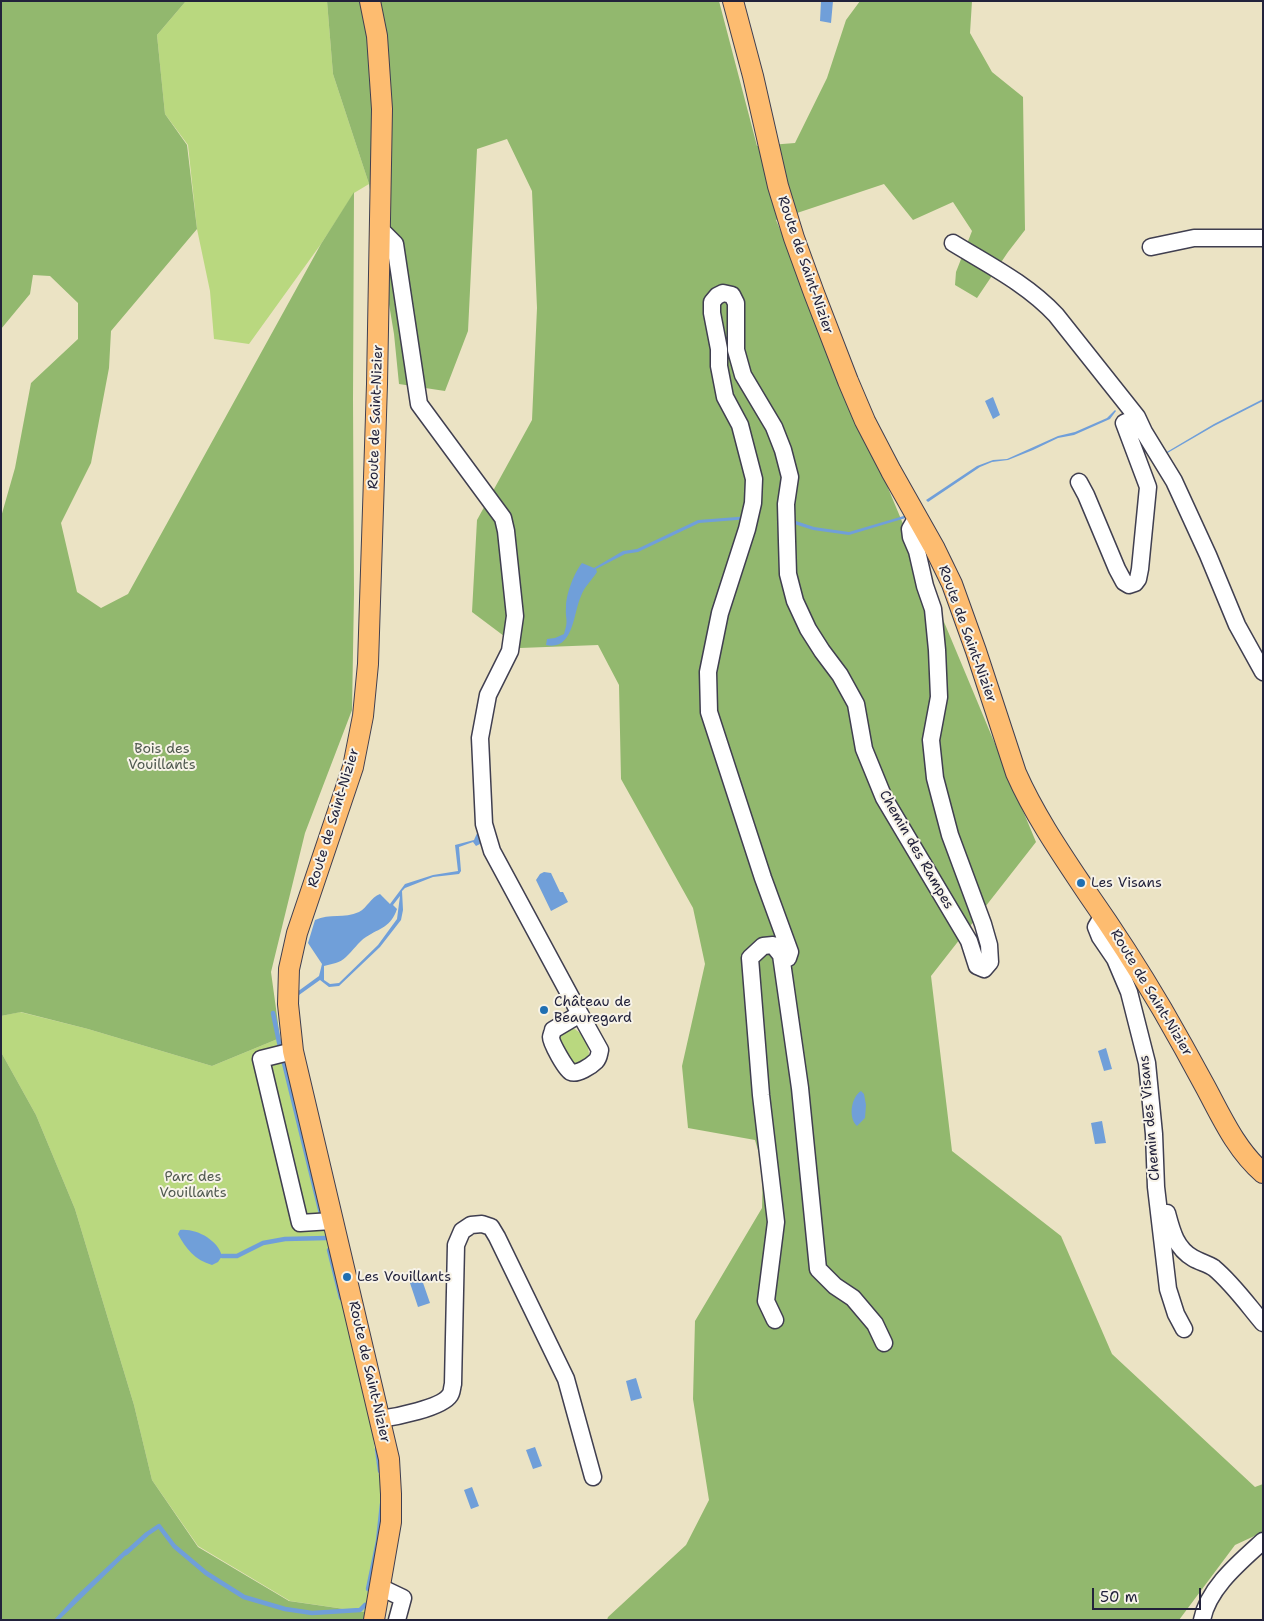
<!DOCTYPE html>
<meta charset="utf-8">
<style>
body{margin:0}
#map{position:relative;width:1264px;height:1621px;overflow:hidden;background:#ebe3c4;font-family:"Shantell Sans",sans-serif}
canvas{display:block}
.frame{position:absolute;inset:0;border:2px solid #22223b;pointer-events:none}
.scale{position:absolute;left:1092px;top:1588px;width:109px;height:22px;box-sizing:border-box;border:2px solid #22223b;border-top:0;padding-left:6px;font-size:15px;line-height:18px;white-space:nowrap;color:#22223b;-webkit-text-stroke:4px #f7f3e8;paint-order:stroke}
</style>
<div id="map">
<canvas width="1264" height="1621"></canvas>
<div class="frame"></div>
<div class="scale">50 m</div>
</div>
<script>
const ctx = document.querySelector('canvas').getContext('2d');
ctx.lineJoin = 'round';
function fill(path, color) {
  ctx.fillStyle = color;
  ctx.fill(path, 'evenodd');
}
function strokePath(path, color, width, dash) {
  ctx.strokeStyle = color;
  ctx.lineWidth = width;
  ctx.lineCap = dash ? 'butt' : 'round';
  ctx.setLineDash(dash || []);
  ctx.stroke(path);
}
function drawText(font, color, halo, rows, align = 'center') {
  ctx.font = font + ' "Shantell Sans",sans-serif';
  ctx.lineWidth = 4;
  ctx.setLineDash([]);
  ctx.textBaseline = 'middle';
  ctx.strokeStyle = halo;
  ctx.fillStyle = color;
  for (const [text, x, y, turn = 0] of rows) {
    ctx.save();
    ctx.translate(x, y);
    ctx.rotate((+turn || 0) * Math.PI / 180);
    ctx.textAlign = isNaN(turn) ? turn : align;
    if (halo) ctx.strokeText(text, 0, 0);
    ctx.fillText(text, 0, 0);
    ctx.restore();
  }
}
const green = new Path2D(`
 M186,1H327L333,74L369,184L354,193L321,244L249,344L214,339L210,291L197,229L188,145L165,114L157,35Z
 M20,1012L88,1029L212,1066L280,1038L332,1249L372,1431L381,1488L379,1528L365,1612L290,1601L198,1546L152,1480L134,1405L75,1209L36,1115L1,1052V1016Z
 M571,1028C582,1030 590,1046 589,1057L576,1065L573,1064L558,1040L561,1034Z`);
const forest = new Path2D(`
 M1,1H186L157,35L165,114L187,145L197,229L111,331L109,368L91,463L61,523L77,592L101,608L128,594L321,244L354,192L353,399L354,594L352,710L305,833L271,972L280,1038L212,1066L88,1029L21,1012L1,1016V517L15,468L31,383L78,339V303L50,276L33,275L30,294L1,329Z
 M327,1H719L757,146L795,143L827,78L846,20L860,1H972L970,33L992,72L1023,97L1025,230L1008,252L977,298L955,285L956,272L972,231L953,202L913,220L884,184L776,220L1036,842L931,976L952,1151L1061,1236L1112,1354L1255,1487L1263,1484V1532L1235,1545L1179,1620H607L608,1617L686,1545L709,1500L693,1399L695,1321L762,1208L763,1167L755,1140L688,1128L682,1066L705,964L693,908L621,779L619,685L598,645L520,648L472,612L477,520L532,420L537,308L532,191L507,139L477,149L468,331L445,391L399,384L394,334L369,184L333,74Z
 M1,1052L36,1115L75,1209L134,1405L152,1480L198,1547L289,1601L365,1612L364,1620H1Z`);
const water = new Path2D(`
 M821,1H833L831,23L820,21Z
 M993,397L1000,415L993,419L985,401Z
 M1263,399V401L1214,426L1164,455L1165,453L1214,424Z
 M1115,410L1116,411L1110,419L1074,435L1058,438L1033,450L1008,460L992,462L980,467L928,502L926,500L977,466L993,460L1007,459L1058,436L1075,432L1107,418Z
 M907,515L909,517L849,535L813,530L791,523L790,519L814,527L849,532Z
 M750,516L749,519L699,523L638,552L625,554L596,569L597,572C592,580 584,587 581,596C573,613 574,651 546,645L547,639L555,638L564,634C569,619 565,620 566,607C566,594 574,573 582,563L594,568L623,551L637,549L698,520Z
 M478,831L484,842L476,846L473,842L459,847L461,871L459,874L433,877L405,888L402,891L403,910L401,920L380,947L339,986L329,987L320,980L299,995L297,992L319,976L322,964L308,943L315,920C330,913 344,919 359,912C367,908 371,897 380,894L390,904L405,884L433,875L458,871L455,845L474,840ZM400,896L397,919L378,945L339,983L330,984L324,980V966C332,964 340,963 346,957C353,951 358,942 366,937C380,928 391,927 397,909L393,905Z
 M544,872L551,873L560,892H563L568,902L551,911L536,880L540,874Z
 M1106,1048L1112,1069L1104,1071L1098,1051Z
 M861,1091L864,1094L866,1105L865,1118L857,1126C848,1118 851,1097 861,1091Z
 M1102,1121L1106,1143L1095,1144L1091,1123Z
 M180,1230C196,1228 218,1240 222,1256L218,1262L212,1265C195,1260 186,1249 178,1234Z
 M421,1277L430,1303L418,1307L409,1280Z
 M636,1378L642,1398L631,1401L626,1381Z
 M535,1447L542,1466L533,1469L526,1450Z
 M472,1487L479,1506L471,1509L464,1490Z
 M126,1549L130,1551L59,1620H54L75,1597Z`);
const stream = new Path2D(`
 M273,1013L280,1047
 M284,1063L322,1218
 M329,1250L341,1298
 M222,1256H237L263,1243L285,1239L327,1238
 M377,1449L380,1471
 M126,1553L147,1534L159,1526L174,1546L206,1573L244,1597L285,1609L312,1613L360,1610L365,1605
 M368,1589L378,1541L382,1504`);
const minor = new Path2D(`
 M380,229L395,244L419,404L503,518L506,531L515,616L510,651L488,695L480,738L484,824L492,851L580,1014L553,1030C553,1031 551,1036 551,1037C551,1043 566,1070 571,1072C577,1075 591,1066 596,1061C599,1058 599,1054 600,1050L580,1014
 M953,243C989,265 1027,284 1056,315L1137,417L1144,432L1174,481L1208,555L1237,625L1263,672
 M1151,247L1194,238H1263
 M1079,482L1086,495L1117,569L1124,582L1129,585L1135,583L1138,579L1140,569L1148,487L1124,423L1137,417
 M1105,918L1099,922L1096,927L1100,937L1115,959L1129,992L1147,1063L1154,1134L1156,1187L1168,1289L1176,1314L1184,1329
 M781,955L800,1088L818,1269L835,1286L853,1298L875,1324L884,1343
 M293,1051L261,1059L300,1223L332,1221
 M1167,1213C1172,1232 1176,1248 1193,1258C1200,1262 1208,1264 1214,1268C1233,1284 1247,1304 1263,1323
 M775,1320L766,1301L776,1222L761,1095L750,958L763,946L773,945L781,955L788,958L790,952L763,878L709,712L708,672L720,613L747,529L753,503L754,479L740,425L725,397L719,366V349L712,313V302L717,296L723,293L732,295L736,303V350L743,375L774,427L783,450L790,477L786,504L787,541L788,574L795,601L808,629L822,651L840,675L856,704L864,749L884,798L969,941L977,966L984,969L990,962L989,945L983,924L950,835L935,778L931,740L939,697L937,650L933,609L925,586L917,551L911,537L910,529L917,517
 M380,1419C395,1417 442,1408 450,1395C452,1393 452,1387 453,1384L456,1245L462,1231L471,1225L482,1224L491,1227L497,1237L566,1379L593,1477
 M380,1587L403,1598L397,1620
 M1202,1620C1208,1588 1240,1562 1263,1541`);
const major = new Path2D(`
 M370,1L377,36L382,109L377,384L368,664L363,716L353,767L297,933L289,969L288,1004L293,1051L389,1459L391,1494V1522L374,1620
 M733,1L753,76L778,186L794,238L814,293L848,381L865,421L891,471L935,549L952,584L976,651L1016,773C1035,816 1062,855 1088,894C1114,931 1139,970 1162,1009C1177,1035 1192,1062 1206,1088C1222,1118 1237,1151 1263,1173`);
const markers = [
 [1081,883,5,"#1f6fb2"],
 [544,1010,5,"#1f6fb2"],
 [347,1277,5,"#1f6fb2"]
];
const streetNames = [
 ["Route de Saint-Nizier",805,265,71],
 ["Route de Saint-Nizier",376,417,-88],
 ["Route de Saint-Nizier",967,634,70],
 ["Route de Saint-Nizier",334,818,-73],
 ["Chemin des Rampes",916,850,60],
 ["Route de Saint-Nizier",1151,993,59],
 ["Chemin des Visans",1150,1118,-95],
 ["Route de Saint-Nizier",369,1372,77]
];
const parkNames = [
 ["Bois des",162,749],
 ["Vouillants",162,765],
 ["Parc des",193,1177],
 ["Vouillants",193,1193]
];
const poiNames = [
 ["Les Visans",1091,883],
 ["Château de",554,1002],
 ["Beauregard",554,1018],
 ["Les Vouillants",357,1277]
];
fill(green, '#b9d87f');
fill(forest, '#92b86e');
fill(water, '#709fd9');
strokePath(stream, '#709fd9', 4.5);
strokePath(minor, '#403f50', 19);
strokePath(major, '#403f50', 22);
strokePath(minor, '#fff', 16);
strokePath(major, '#fdbc70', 20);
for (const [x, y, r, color] of markers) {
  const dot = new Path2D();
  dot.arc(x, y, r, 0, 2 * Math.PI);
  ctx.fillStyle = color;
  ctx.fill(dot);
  strokePath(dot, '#f7f3e8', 2);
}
drawText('14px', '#22223b', '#f7f3e8', streetNames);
drawText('14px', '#4f594f', '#f7f3e8', parkNames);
drawText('14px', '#22223b', '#f7f3e8', poiNames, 'left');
</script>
